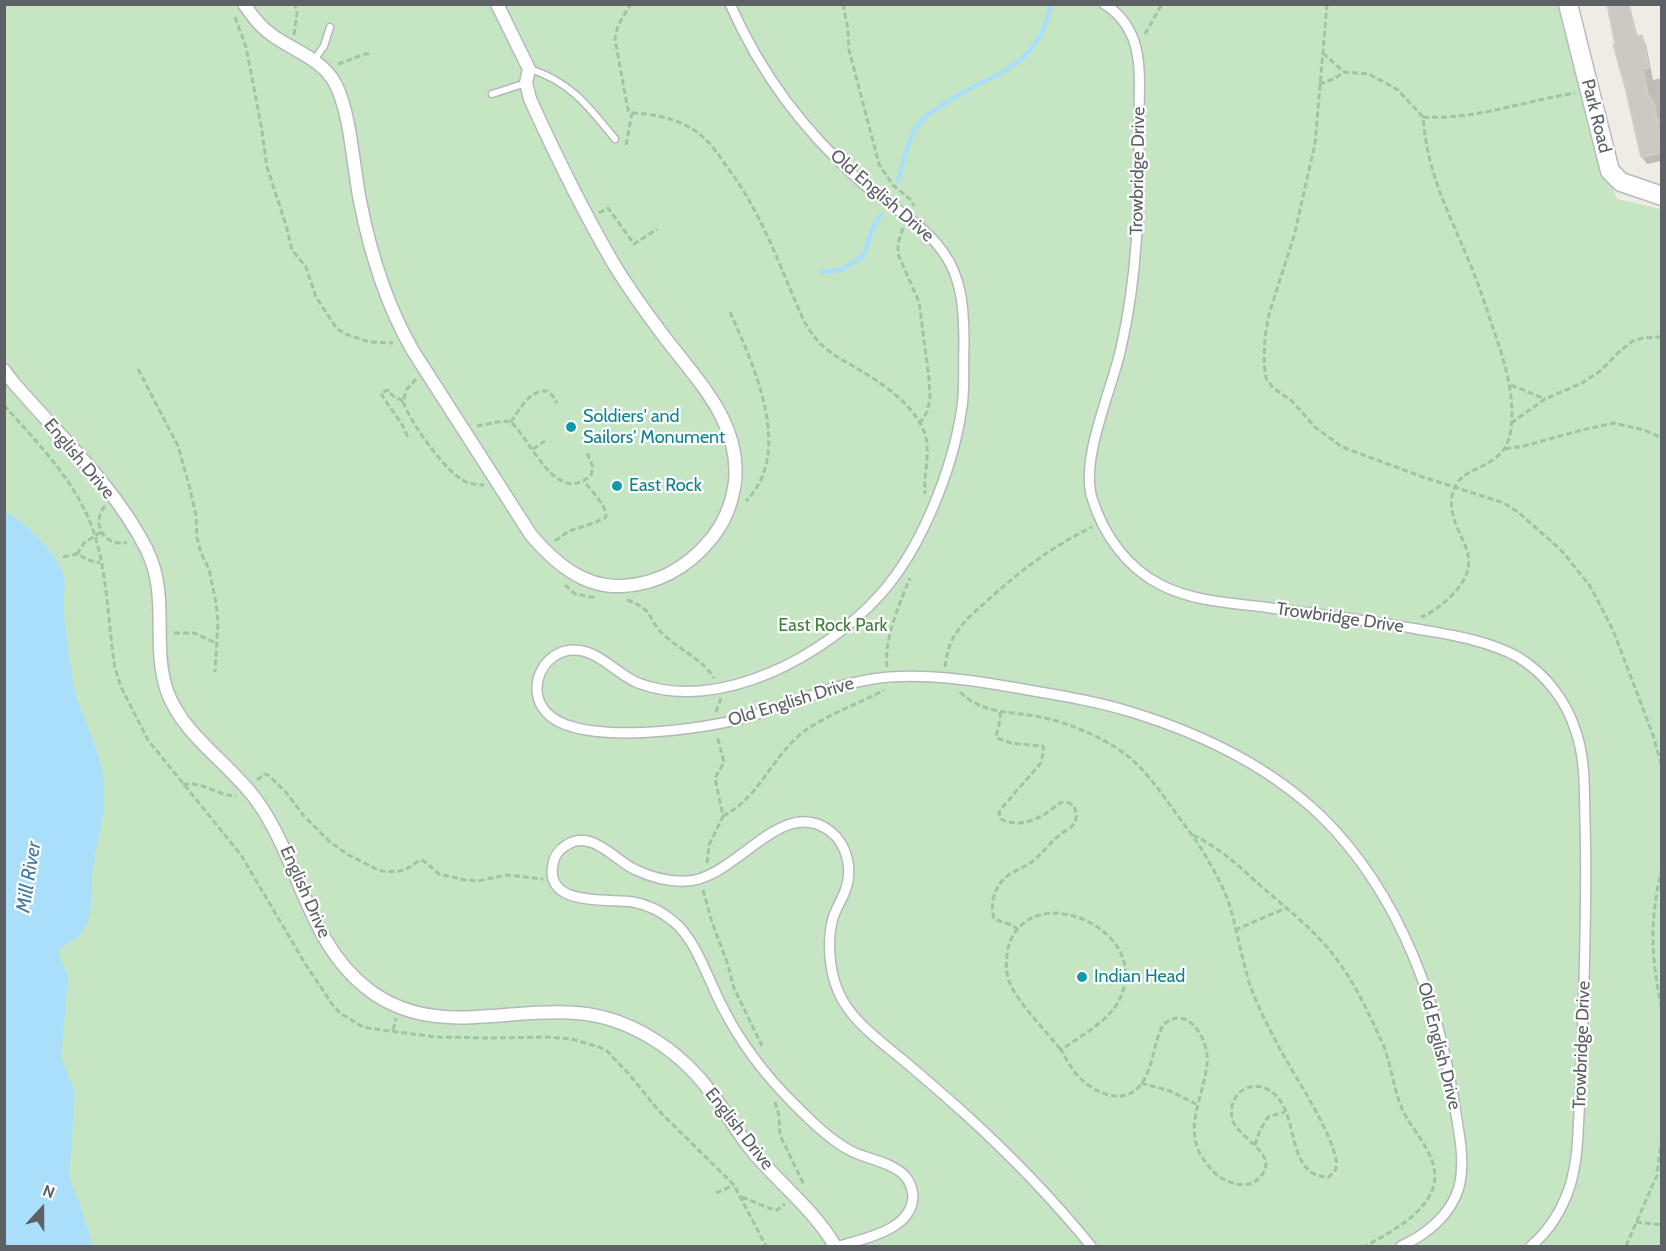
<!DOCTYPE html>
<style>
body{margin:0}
#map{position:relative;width:1666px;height:1251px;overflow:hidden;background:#efece5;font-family:Cabin,sans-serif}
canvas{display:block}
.frame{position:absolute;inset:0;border:6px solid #5d6165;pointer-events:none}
.north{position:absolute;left:12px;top:1179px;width:60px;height:60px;-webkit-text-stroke:4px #fff;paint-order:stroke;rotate:21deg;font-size:16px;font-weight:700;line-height:24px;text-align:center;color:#5d6165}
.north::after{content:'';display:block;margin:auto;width:21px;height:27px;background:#5d6165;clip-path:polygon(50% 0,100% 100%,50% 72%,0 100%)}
</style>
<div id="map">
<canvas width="1666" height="1251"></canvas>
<div class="frame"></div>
<div class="north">N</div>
</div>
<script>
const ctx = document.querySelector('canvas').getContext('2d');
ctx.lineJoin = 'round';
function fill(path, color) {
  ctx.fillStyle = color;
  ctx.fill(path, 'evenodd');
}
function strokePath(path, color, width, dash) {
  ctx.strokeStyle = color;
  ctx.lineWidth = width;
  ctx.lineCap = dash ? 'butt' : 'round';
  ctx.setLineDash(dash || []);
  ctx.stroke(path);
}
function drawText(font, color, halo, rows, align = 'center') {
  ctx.font = font + ' Cabin,sans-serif';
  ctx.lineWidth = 4.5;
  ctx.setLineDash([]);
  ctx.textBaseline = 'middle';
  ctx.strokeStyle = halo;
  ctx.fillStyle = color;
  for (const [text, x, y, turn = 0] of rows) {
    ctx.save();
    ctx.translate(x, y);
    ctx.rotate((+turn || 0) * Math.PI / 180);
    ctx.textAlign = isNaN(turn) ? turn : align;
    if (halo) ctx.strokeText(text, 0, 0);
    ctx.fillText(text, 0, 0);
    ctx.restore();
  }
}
const green = new Path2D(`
 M4,5H1564L1588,128L1617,199L1661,209V1246H61L4,529Z`);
const water = new Path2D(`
 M5,511C27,526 57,550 64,578C66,586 63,596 63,605C66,631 69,657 73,682C78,711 96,740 102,769C110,813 95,838 92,878C91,893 93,914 85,927C76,944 70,939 59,950C59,960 65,967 68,977L61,1058L75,1092L69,1177L86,1222L92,1246H5Z`);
const shadow = new Path2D(`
 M1629,4L1638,37H1641L1646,44L1653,80L1662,78V118L1659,119L1662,134V161L1647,164L1642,157Z`);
const stream = new Path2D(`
 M898,181C904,161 908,137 921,121C927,114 937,109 944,104C992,71 1037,72 1051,4
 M821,272L841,270L863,256L873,227L881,215`);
const building = new Path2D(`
 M1607,4H1629L1636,36L1642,35L1649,68L1643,69L1648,95L1654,103L1661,143V153L1641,157L1625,87L1613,44H1615Z`);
const path = new Path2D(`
 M843,4L848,29L849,50L879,164L893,185L911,200L914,206
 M1327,4L1315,144L1294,236L1269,314L1265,337L1264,363L1266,378L1273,388L1292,401L1315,427L1342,447L1423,477L1504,503L1518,512L1561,550L1590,586L1613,630L1653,735L1662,767
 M235,17L246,47L261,125L267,167L286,225L292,250L306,267L316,297L337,329L348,335L370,342L393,343
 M1145,34L1162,4
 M294,35L297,13L295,4
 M1323,53L1344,72
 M338,64L365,54H371
 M1319,84L1334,79L1344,72L1369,74L1398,90L1423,117C1428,175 1446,206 1468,259C1478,282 1486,307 1494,331C1505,363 1515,395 1511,429C1505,475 1457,461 1452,496C1446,535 1491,553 1454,593C1444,603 1434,612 1421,617
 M632,113C657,114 685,120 704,138C713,146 720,157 727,167C762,213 780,267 803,319C810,332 817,342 829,351C837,358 847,362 856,368C882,383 914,404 925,434C931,454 923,474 925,494
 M1423,117C1475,120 1524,101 1575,93
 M626,145L632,113L628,110L615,39L618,25L631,4
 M599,213L608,208L634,244L657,229
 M903,228L898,243V254L919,302L929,378L930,399L927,412L919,425
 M730,312C753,364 795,452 746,501
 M138,369L178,446L189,485L196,515L197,538L201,553L209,569L216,603L218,622L215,672
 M416,379L407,389L403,401C409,421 446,473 466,482C471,484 478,485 484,485
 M1511,385L1545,399
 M403,401L393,396L388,390L381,393C389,409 404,422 408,439
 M4,405C39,445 79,484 95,536C108,578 108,625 115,668L121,687L148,740L241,855L306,965L332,1004L340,1013L363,1027L374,1029L436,1037L491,1038L546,1037L572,1039L599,1047L607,1051L629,1074L658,1110L734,1185L766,1246
 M511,422C520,409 529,390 547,391L553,396L557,403
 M1511,423L1545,399L1582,383L1600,371L1621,350L1633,341L1643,338L1662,337
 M477,426L503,421L511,422C532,442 557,507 591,475L593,467L586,451
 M533,449L545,441
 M1505,449L1524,446L1582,430L1614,423L1644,430L1662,438
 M105,506C90,524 105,548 127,542
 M555,541L569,531L594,523L606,517C606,504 591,491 584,481
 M77,554L84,543L101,532
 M63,557L77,554L88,560L100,563
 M565,585L575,594L597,598
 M627,600C655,609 647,620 664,635C681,651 701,658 714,678
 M174,633H194L216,643
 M887,667C884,638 899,605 910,578
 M945,667C947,654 949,642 957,632C965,619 978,609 989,599C1021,570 1053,546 1092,527
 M960,692C984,715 1011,711 1041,717C1069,723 1100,736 1124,753C1147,771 1163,795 1180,819C1190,832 1200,846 1208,860C1217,876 1226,892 1231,910C1238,935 1242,960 1250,985C1258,1008 1270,1030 1281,1051C1294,1075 1341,1145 1336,1169L1329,1177C1288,1177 1298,1122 1279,1099C1259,1074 1227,1089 1232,1118C1236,1139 1286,1155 1257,1180C1249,1187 1237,1185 1227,1181C1218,1177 1212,1171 1207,1164C1180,1131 1204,1098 1207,1064C1210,1041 1188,1002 1163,1025C1154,1042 1154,1061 1145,1078C1128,1111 1090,1093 1073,1070C1069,1064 1065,1057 1061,1050C1079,1037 1102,1025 1115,1007C1164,934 1032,874 1009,945C1006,956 1005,970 1009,981C1016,1001 1047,1032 1061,1050
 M716,712L721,698
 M1000,712C1002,724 995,730 997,738L1011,743L1040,746H1043L1044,751L1040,764L1001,809L999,813L1001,819C1018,828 1038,820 1052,809C1056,806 1059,802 1064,802C1077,802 1080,819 1072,826C1069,830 1064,831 1061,834C1050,842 1044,852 1034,860C1028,866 1018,869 1010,874C996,883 989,902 994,918C1001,924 1010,922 1017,929
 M257,780L265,774L268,775L285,791L304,816L330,842L347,854L376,869L386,872L398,871L405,870L420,860L424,861L439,874L465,880L478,881L506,875L543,879
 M183,785C201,780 218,796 236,796
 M723,816C758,799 772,757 802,733C827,714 857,705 884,690
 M1193,835C1220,848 1240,867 1262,887C1284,906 1307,924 1326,946C1350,973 1366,1007 1381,1040C1392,1063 1393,1091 1404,1113C1416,1136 1442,1160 1433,1188C1423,1216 1390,1232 1366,1246
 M707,863L709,845L723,816L715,778L724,762L717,736
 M1662,868C1649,921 1651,958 1662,1010
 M703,890L711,919L728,965L734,988L762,1046
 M1235,930L1286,908
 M393,1030L396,1018
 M1141,1083L1170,1091L1196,1104
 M775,1102L779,1116L780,1135L804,1185
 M1255,1145L1260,1130L1268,1117L1285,1112
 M716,1193L734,1185
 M742,1197L774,1210H777L785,1204
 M1636,1222L1662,1225
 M1626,1246L1657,1175L1662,1136`);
const service = new Path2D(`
 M314,60L324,46L330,27
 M530,69C571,82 589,107 615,139
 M492,94L526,83`);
const pedestrian = new Path2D(`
 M730,4C761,74 803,130 860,181C887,205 921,221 943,252C963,279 964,313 964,346C963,366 965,387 962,407C953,469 921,550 879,596C825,655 720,714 638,683C616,674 599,650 574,650C543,650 525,689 546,712C577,748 706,729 748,717C796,703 839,681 889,677C930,674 970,680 1011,687C1051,694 1092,700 1131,712C1200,733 1270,767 1322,817C1401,895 1440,1007 1456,1114C1460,1138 1465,1163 1459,1187C1451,1215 1426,1235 1401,1246
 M1104,4C1118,12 1128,25 1134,41C1143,68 1138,102 1139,130C1139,206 1138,274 1121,348C1112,390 1080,458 1092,498C1103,534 1127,568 1161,585C1192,601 1230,603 1264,607C1315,614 1366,620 1417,629C1451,635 1487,640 1518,657C1546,674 1567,702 1576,732C1586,761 1584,792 1585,821C1587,886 1585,951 1583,1016C1582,1049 1581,1081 1579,1113C1578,1138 1577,1163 1570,1186C1562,1210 1550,1230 1531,1246
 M840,1246C865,1238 913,1230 913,1195C912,1188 909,1180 904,1175C891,1162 867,1159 851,1151C830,1140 811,1121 794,1104C766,1076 742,1045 724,1010C709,983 697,940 673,921C661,911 649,905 633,902C610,898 544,908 553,864C554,857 559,850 565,846C591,827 615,861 636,870C651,877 670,882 686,881C736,880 781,794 830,831C848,845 853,871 845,891C842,900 836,908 833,918C827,940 829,970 838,991C850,1020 879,1040 903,1060C923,1077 944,1095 964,1113C1009,1154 1053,1199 1091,1246`);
const minor = new Path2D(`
 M244,4C252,16 260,27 272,35C294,51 323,59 336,85C351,116 353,166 360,201C370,252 387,306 413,351L531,535C554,562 583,588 622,586C659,584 688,567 711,539C725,522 732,504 735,482C741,424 699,382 666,339C647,314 628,288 612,261C582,209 555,154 530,99L526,83L529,69L497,4
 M4,370L13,382C59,436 115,486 147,550C170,598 151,643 167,691C183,736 230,763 257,801C300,861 307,943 369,990C432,1038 506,1007 577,1013C629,1017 678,1049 709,1090C725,1110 737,1133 754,1153C781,1185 814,1210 835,1246`);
const secondary = new Path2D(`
 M1568,4L1610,171L1621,182L1662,196`);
const markers = [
 [571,427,6,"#0f9aa8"],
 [617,486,6,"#0f9aa8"],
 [1082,977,6,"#0f9aa8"]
];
const streetNames = [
 ["Park Road",1596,116,76],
 ["Trowbridge Drive",1138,171,-89],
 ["Old English Drive",882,196,41],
 ["English Drive",79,459,50],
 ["Trowbridge Drive",1340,618,8],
 ["Old English Drive",791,702,-17],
 ["English Drive",305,892,66],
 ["Trowbridge Drive",1582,1045,-88],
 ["Old English Drive",1439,1046,76],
 ["English Drive",739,1129,52]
];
const cultureNames = [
 ["Soldiers' and",583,417],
 ["Sailors' Monument",583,438],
 ["East Rock",629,486],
 ["Indian Head",1094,977]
];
const parkNames = [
 ["East Rock Park",833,626]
];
const waterNames = [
 ["Mill River",29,877,-81]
];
fill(green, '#c6e5c3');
fill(water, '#a9dffb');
fill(shadow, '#0003');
strokePath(stream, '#a9dffb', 4.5);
fill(building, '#ccc9c4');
strokePath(building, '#d3cdc4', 1.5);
strokePath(service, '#b5b8bb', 9);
strokePath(pedestrian, '#b5b8bb', 12);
strokePath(minor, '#b5b8bb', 15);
strokePath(secondary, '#b7babe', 21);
strokePath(path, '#9dc6a5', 3, [6, 3]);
strokePath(service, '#fff', 6);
strokePath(pedestrian, '#fff', 9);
strokePath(minor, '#fff', 12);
strokePath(secondary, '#fff', 18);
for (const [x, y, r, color] of markers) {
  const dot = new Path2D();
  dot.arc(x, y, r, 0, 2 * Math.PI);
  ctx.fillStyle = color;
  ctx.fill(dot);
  strokePath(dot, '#fff', 2);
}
drawText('18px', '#5d6165', '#fff', streetNames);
drawText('18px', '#0d838f', '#fff', cultureNames, 'left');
drawText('18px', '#3c8138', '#fff', parkNames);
drawText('italic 20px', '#437ba4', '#fff', waterNames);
</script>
